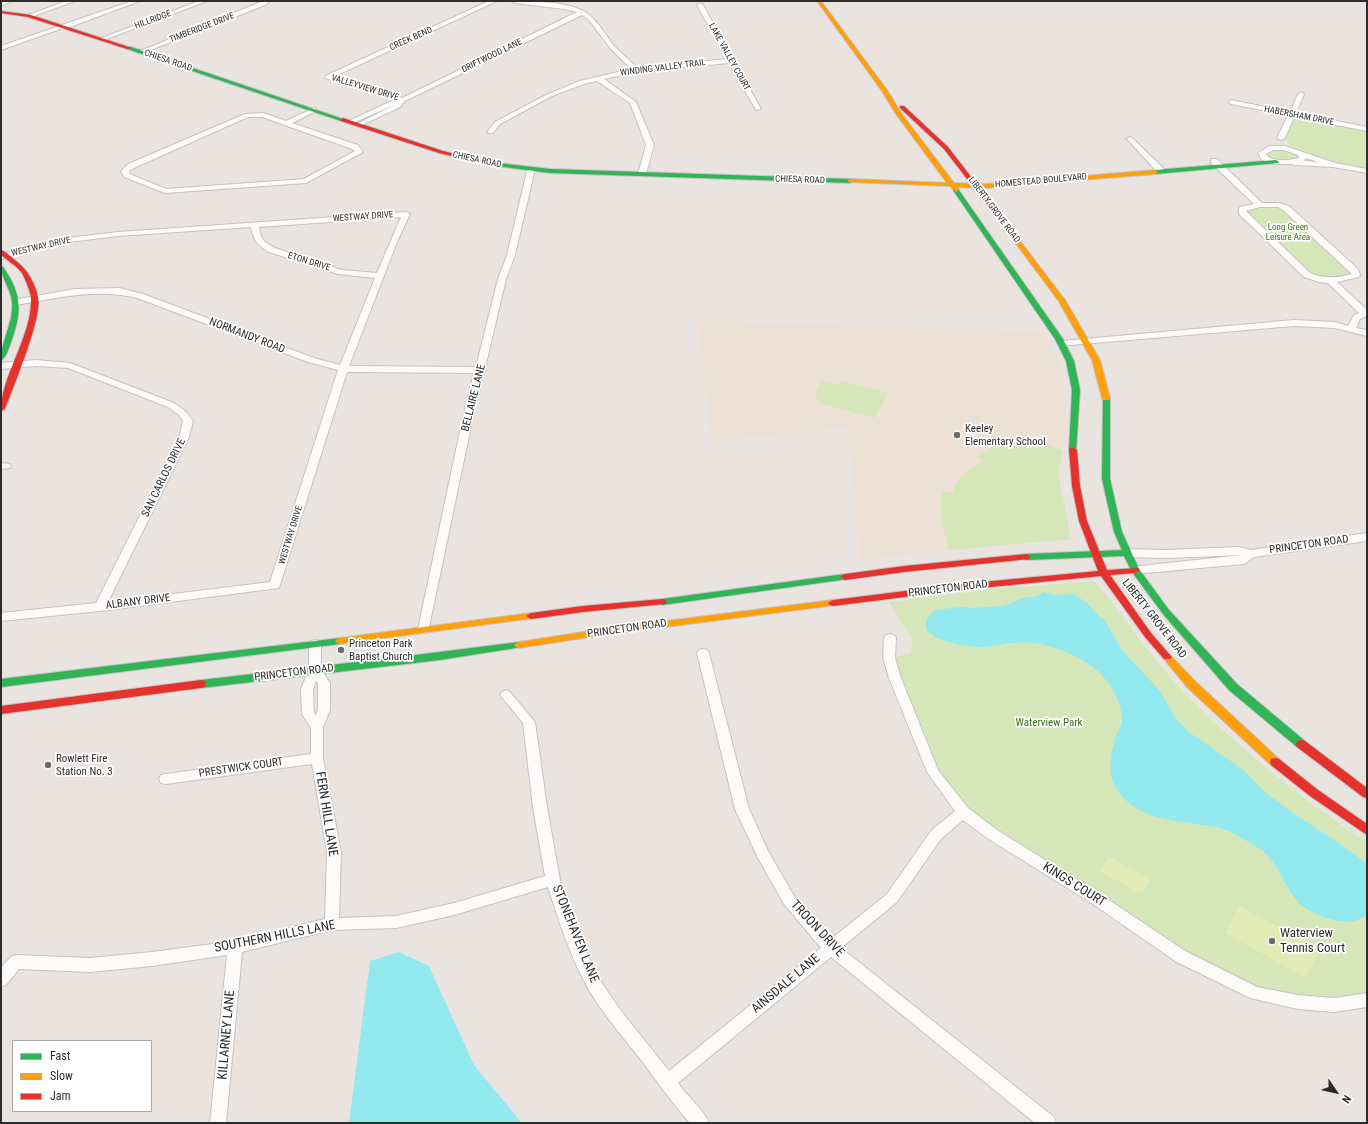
<!DOCTYPE html>
<style>
body{margin:0}
#map{position:relative;width:1368px;height:1124px;overflow:hidden;background:#eae4e1;font-family:"Roboto Condensed",sans-serif}
canvas{display:block}
.frame{position:absolute;inset:0;border:2px solid #2c2c2c;pointer-events:none}
.legend{position:absolute;left:12px;top:1040px;width:140px;height:72px;box-sizing:border-box;background:#fff;border:1px solid #ababab;margin:0;padding:5px 7px;list-style:none;font-size:12px;color:#2c2c2c}
.legend li{display:flex;align-items:center;gap:8px;height:20px}
.legend b{width:20px;border:1px solid #ababab}
.north{position:absolute;left:1316px;top:1072px;width:40px;height:40px;-webkit-text-stroke:3px #fff;paint-order:stroke;rotate:124deg;font-size:11px;font-weight:700;line-height:16px;text-align:center;color:#2c2c2c}
.north::after{content:'';display:block;margin:auto;width:14px;height:18px;background:#2c2c2c;clip-path:polygon(50% 0,100% 100%,50% 72%,0 100%)}
</style>
<div id="map">
<canvas width="1368" height="1124"></canvas>
<div class="frame"></div>
<ul class="legend">
<li><b style="height:5px;background:#30b455"></b>Fast</li>
<li><b style="height:5px;background:#ff9f0a"></b>Slow</li>
<li><b style="height:5px;background:#e5322d"></b>Jam</li>
</ul>
<div class="north">N</div>
</div>
<script>
const ctx = document.querySelector('canvas').getContext('2d');
ctx.lineJoin = 'round';
function fill(path, color) {
  ctx.fillStyle = color;
  ctx.fill(path, 'evenodd');
}
function strokePath(path, color, width, dash) {
  ctx.strokeStyle = color;
  ctx.lineWidth = width;
  ctx.lineCap = dash ? 'butt' : 'round';
  ctx.setLineDash(dash || []);
  ctx.stroke(path);
}
function drawText(font, color, halo, rows, align = 'center') {
  ctx.font = font + ' "Roboto Condensed",sans-serif';
  ctx.lineWidth = 3.5;
  ctx.setLineDash([]);
  ctx.textBaseline = 'middle';
  ctx.strokeStyle = halo;
  ctx.fillStyle = color;
  for (const [text, x, y, turn = 0] of rows) {
    ctx.save();
    ctx.translate(x, y);
    ctx.rotate((+turn || 0) * Math.PI / 180);
    ctx.textAlign = isNaN(turn) ? turn : align;
    if (halo) ctx.strokeText(text, 0, 0);
    ctx.fillText(text, 0, 0);
    ctx.restore();
  }
}
const education = new Path2D(`
 M698,321L1045,332L1063,372L1067,429L1058,473L1071,539L861,559L847,427L711,441Z`);
const green = new Path2D(`
 M1295,117L1367,131V169C1347,164 1293,159 1286,138Z
 M1280,149L1297,155V159L1286,161L1268,158L1266,154Z
 M1281,207L1352,273L1315,277L1242,210Z
 M841,381L889,393L874,418L820,403L816,398L815,392L821,382L838,385Z
 M1024,436L1036,439L1063,451L1058,473L1071,539L949,550C944,532 939,510 943,491L952,493L962,475L983,461L977,456L1007,438Z
 M1094,581C1124,615 1148,654 1180,688C1236,746 1299,798 1367,842V998L1298,1002L1219,976L992,834L933,772L889,658L911,653L913,639L902,624L889,602L993,589Z`);
const pitch = new Path2D(`
 M1109,857L1150,879L1142,895L1100,871Z
 M1239,906L1320,949L1306,978L1225,933Z`);
const water = new Path2D(`
 M1044,592L1054,595L1074,594L1087,603L1101,618L1105,620L1115,639L1128,657L1160,691L1173,714L1186,730L1245,771L1265,792L1287,809L1346,848L1367,864V915C1362,918 1355,922 1350,922C1335,922 1308,913 1298,902C1285,887 1279,865 1263,851C1259,848 1254,845 1250,843C1241,837 1230,830 1219,828C1183,819 1139,825 1116,788C1107,773 1111,752 1116,736C1117,732 1121,727 1122,722C1123,701 1107,676 1090,665C1074,654 1054,646 1035,643C1017,640 1001,646 983,647C969,647 935,642 927,630C926,628 926,624 926,621L934,610L961,607L972,608L1004,606L1026,597H1035Z
 M399,952L429,966L474,1065L522,1123H349L370,961Z`);
const street = new Path2D(`
 M4,1H13L1,6V2Z
 M66,1H75L31,17L26,16Z
 M132,1H140L67,28H63L1,50V46Z
 M199,1H207L104,40L99,39Z
 M263,1H270L265,5L143,53L138,52Z
 M489,1H497L333,77L402,98L577,12L564,9L515,3L512,1C531,1 570,2 585,12C598,20 605,35 615,47C622,54 630,61 638,68L727,59L697,5L700,3L703,5L761,109L756,110L729,63L636,72L604,79L636,102L654,145L646,174L642,176L638,174L646,145L630,103L597,81L584,84L552,96L500,124L493,133H489L487,132L495,122L548,94L580,81L631,69L611,49L589,20L582,15L405,101L400,107L360,126L355,125L396,104L353,123H349V121L387,103L396,100L325,78V76Z
 M1301,92L1304,94L1296,113L1367,127V131L1294,117L1285,138L1281,140L1277,138L1288,115L1231,104L1228,102L1231,100L1290,112L1298,94Z
 M314,108L316,109V111L292,123L358,145L363,152L306,183L165,193L124,177L121,171L128,164L245,114L263,113L286,121ZM248,117H262L352,149L355,151L304,179L166,189L130,174L129,171L134,168Z
 M1130,137L1132,138L1164,169V173H1158L1128,140L1126,139Z
 M1269,146H1285L1335,163L1367,169V173L1333,167L1295,165L1292,164H1276L1262,160L1258,153ZM1273,150H1284L1298,155L1299,158C1290,160 1272,163 1266,154ZM1306,158L1318,162L1304,161Z
 M1211,159H1217L1262,203H1279L1289,206L1358,269L1360,275L1359,277L1337,282L1367,310V316L1360,319L1356,328L1367,330V336L1335,328L1294,326L1059,346L1058,344L1062,341L1294,320L1335,322L1348,326L1354,315L1359,313L1328,283L1319,282L1304,277L1239,214V207L1254,204L1211,163ZM1260,207H1278L1283,210L1352,274C1337,278 1324,279 1310,273L1246,211Z
 M528,167H534L535,169L515,255L506,279L485,368L486,370L484,372L473,417L428,632L424,633L420,632L418,629L463,417L474,373L347,372L279,588L100,611L1,621V613L96,603L179,437L183,421L179,415L168,407L68,368L36,366L1,369V363L36,360L70,363L174,403L185,411L193,421L189,437L108,602L270,582L338,370L308,362L137,298C96,288 57,298 16,305L12,302L13,300L75,289L119,288L143,294L314,358L340,365L375,278L338,274L269,252C257,244 254,242 251,227L118,236L60,243L1,259V254L59,239L118,232L406,212L410,214L397,242L349,366L476,367L498,279L507,255ZM401,217L377,273L342,270L275,248C263,241 261,240 259,227Z
 M1,463L10,464L11,466L10,468L1,469Z
 M1367,533V541L1254,557L1244,564L1135,574L1131,573L1129,570L1131,567L1242,555L1166,558L1127,557L1123,556L1122,553L1123,550L1127,549L1166,550L1239,547L1251,550Z
 M890,634L894,635L896,638L895,658L901,678L938,770L968,808L997,830L1103,896L1185,951L1257,987L1298,995L1334,998L1367,993V1007L1334,1012L1298,1009L1250,998L1175,961L1093,904L987,838L963,820L941,839L897,902L841,948L1054,1117L1056,1123H1035L831,957L678,1083C687,1097 703,1108 709,1123H690C671,1102 655,1078 638,1056C619,1032 598,1008 584,981C569,952 558,919 548,887L454,915L396,928L332,930L242,952L226,1123H210L227,955L152,966L90,972L19,969L6,985L1,987V967L11,957L16,955L90,958L152,952L235,941L325,919L327,852L312,764L166,784L161,783L159,779L161,775L166,774L311,754V728L302,714L301,689L309,670V644L311,641L315,640L319,641L321,644V669L330,683V710L323,727V758L341,852L339,918L396,916L454,903L545,876L533,807L523,723L500,695L502,692L506,690L510,692L535,722L547,807L560,880L570,913L596,974L618,1007L669,1071L821,948L784,904L758,858L735,809L697,653L699,650L703,649L707,650L709,653L749,809L768,851L794,896L831,939L887,894L931,831L955,811L927,772L889,678L883,658L884,638L886,635ZM316,681L318,684V710L316,715L314,713L313,689Z`);
const fast = new Path2D(`
 M127,47H131L346,120L341,121L127,49Z
 M1276,160L1279,162L1278,163L1155,174L1152,172L1155,170Z
 M498,163L550,169L850,179L853,181L850,183L550,173L496,166L495,165Z
 M954,189H958L1063,339L1074,361L1080,390L1076,452H1073L1069,450L1072,390L1066,361L1055,339L953,190Z
 M1,266L3,267C23,295 22,313 10,345C8,350 6,358 1,360C1,340 14,322 12,302C11,289 1,278 1,266Z
 M1103,396H1109L1110,398V479L1122,532L1139,569L1169,610L1237,684L1305,741L1306,744L1305,747L1301,748L1297,747L1229,690L1163,614L1132,572L1124,556L1026,560L1022,557L1026,554L1122,550L1114,532L1102,479Z
 M845,574L850,577L848,579L662,605L657,602L662,599Z
 M340,638L343,639L345,641L343,643L340,644L1,687V679Z
 M519,642L522,643L524,645L522,647L440,660L201,688L197,687L196,684L197,681L201,680L400,657Z`);
const slow = new Path2D(`
 M817,1H821L887,90L901,113L954,183L987,184L1155,170L1158,172L1155,174L987,188L957,187L959,190L956,192L950,186L848,182V180L850,179L947,183L896,114L882,91Z
 M991,208H995L1065,300L1100,360L1110,398L1109,400H1103L1102,398L1092,360L1058,300L991,210Z
 M833,600L838,603L836,605L603,635L519,648L516,647L514,645L516,643L519,642L603,629Z
 M531,613L534,614L536,616L534,618L340,644L337,643L335,641L337,639L340,638Z
 M1167,653L1170,655L1196,682L1279,759L1280,762L1279,765L1275,766L1271,765L1188,688L1164,659L1162,657L1164,655Z`);
const jam = new Path2D(`
 M1,11L31,15L132,48L127,49L28,17L1,13Z
 M900,106H904L948,147L995,208V210H991L944,149L900,108Z
 M343,118L443,151L501,165L498,167L439,153L341,121L340,120Z
 M1,250C7,252 11,257 16,261C27,269 35,283 38,297C43,316 13,388 5,409L1,411C1,375 32,337 31,299C31,292 25,279 22,273C17,266 8,261 1,255Z
 M1070,448H1073L1077,450L1080,486L1087,521L1107,570L1138,568L1140,570L1135,573L1110,575L1151,633L1170,655L1172,657L1170,659H1164L1145,637L1101,576L961,590L833,606L830,605L828,603L833,600L961,584L1098,571L1079,521L1072,486L1069,450Z
 M1026,554L1029,555L1030,557L1029,559L904,572L845,580L840,577L845,574L904,566Z
 M662,599L665,600L667,602L665,604L583,612L531,619L526,616L531,613L583,606Z
 M201,680L205,681L206,684L205,687L201,688L1,714V706Z
 M1301,740L1305,741L1367,788V798L1363,797L1297,747L1296,744L1297,741Z
 M1275,758L1279,759L1318,790L1367,824V835L1310,796L1271,765L1270,762L1271,759Z`);
const markers = [
 [957,435,4,"#6e6c6b"],
 [341,650,4,"#6e6c6b"],
 [48,765,4,"#6e6c6b"],
 [1272,941,4,"#6e6c6b"]
];
const farStreetnames = [
 ["HILLRIDGE",153,20,-20],
 ["TIMBERIDGE DRIVE",202,28,-21],
 ["CREEK BEND",411,39,-24],
 ["DRIFTWOOD LANE",492,56,-26],
 ["LAKE VALLEY COURT",729,57,61],
 ["CHIESA ROAD",168,61,19],
 ["WINDING VALLEY TRAIL",663,68,-7],
 ["VALLEYVIEW DRIVE",365,88,17],
 ["HABERSHAM DRIVE",1299,116,11],
 ["CHIESA ROAD",477,160,12],
 ["CHIESA ROAD",800,180,2],
 ["HOMESTEAD BOULEVARD",1041,181,-5],
 ["LIBERTY GROVE ROAD",994,210,53],
 ["WESTWAY DRIVE",363,217,-4],
 ["WESTWAY DRIVE",41,247,-13],
 ["ETON DRIVE",309,262,17],
 ["WESTWAY DRIVE",291,535,-73]
];
const farParknames = [
 ["Long Green",1288,228],
 ["Leisure Area",1288,238]
];
const streetNames = [
 ["NORMANDY ROAD",247,336,21],
 ["BELLAIRE LANE",474,398,-76],
 ["SAN CARLOS DRIVE",164,478,-64],
 ["PRINCETON ROAD",1309,545,-8],
 ["PRINCETON ROAD",948,589,-7],
 ["ALBANY DRIVE",138,602,-7],
 ["LIBERTY GROVE ROAD",1154,619,52],
 ["PRINCETON ROAD",627,629,-8],
 ["PRINCETON ROAD",294,673,-7],
 ["PRESTWICK COURT",241,768,-8]
];
const poiNames = [
 ["Keeley",965,429],
 ["Elementary School",965,442],
 ["Princeton Park",349,644],
 ["Baptist Church",349,657],
 ["Rowlett Fire",56,759],
 ["Station No. 3",56,772]
];
const parkNames = [
 ["Waterview Park",1049,723]
];
const nearStreetnames = [
 ["FERN HILL LANE",326,814,81],
 ["KINGS COURT",1074,885,32],
 ["TROON DRIVE",817,929,47],
 ["STONEHAVEN LANE",575,934,68],
 ["SOUTHERN HILLS LANE",275,937,-11],
 ["AINSDALE LANE",786,984,-40],
 ["KILLARNEY LANE",227,1035,-85]
];
const nearPoinames = [
 ["Waterview",1280,934],
 ["Tennis Court",1280,949]
];
fill(education, '#ede0d5');
fill(green, '#d5e6b9');
fill(pitch, '#e2eab6');
fill(water, '#92eaee');
strokePath(street, '#c4c2c3', 2);
strokePath(fast, '#c4c2c3', 2);
strokePath(slow, '#c4c2c3', 2);
strokePath(jam, '#c4c2c3', 2);
fill(street, '#fcfbfa');
fill(fast, '#30b455');
fill(slow, '#ff9f0a');
fill(jam, '#e5322d');
for (const [x, y, r, color] of markers) {
  const dot = new Path2D();
  dot.arc(x, y, r, 0, 2 * Math.PI);
  ctx.fillStyle = color;
  ctx.fill(dot);
  strokePath(dot, '#fff', 1.5);
}
drawText('9px', '#2c2c2c', '#fff', farStreetnames);
drawText('9px', '#3b6d17', '#fff', farParknames);
drawText('11px', '#2c2c2c', '#fff', streetNames);
drawText('11px', '#2c2c2c', '#fff', poiNames, 'left');
drawText('11px', '#3b6d17', '#fff', parkNames);
drawText('13px', '#2c2c2c', '#fff', nearStreetnames);
drawText('13px', '#2c2c2c', '#fff', nearPoinames, 'left');
</script>
